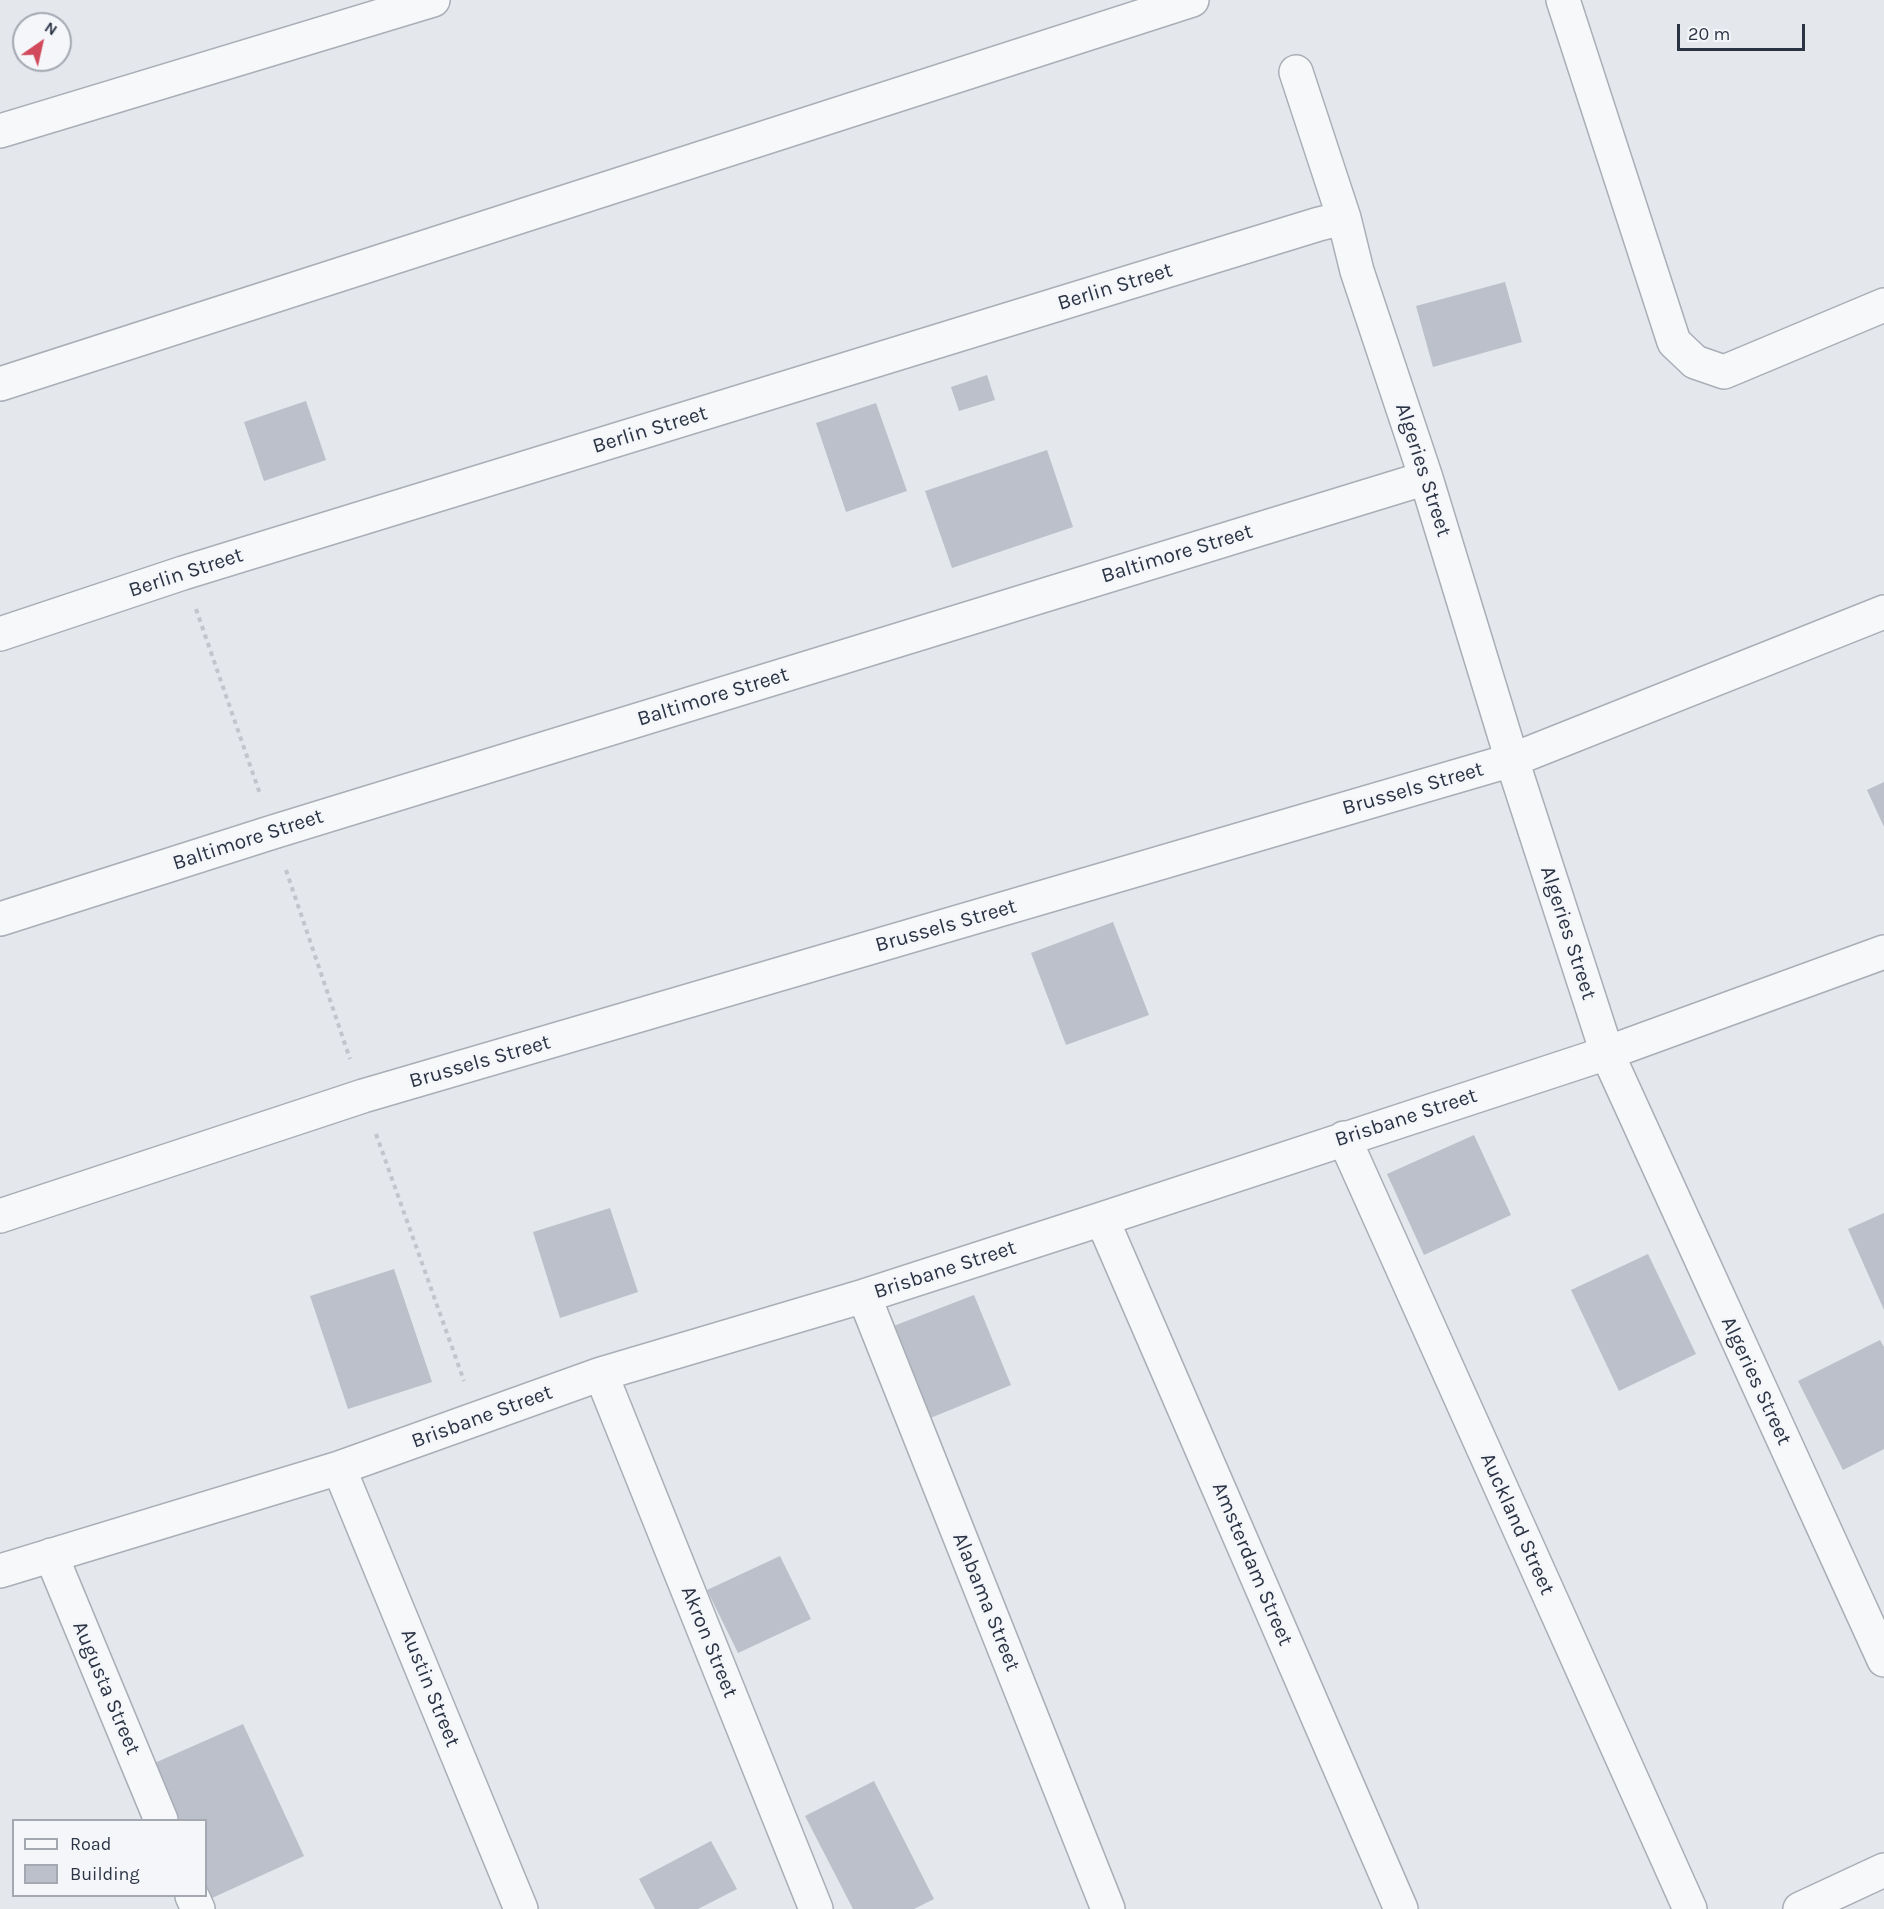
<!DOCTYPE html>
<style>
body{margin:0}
#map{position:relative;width:1884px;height:1909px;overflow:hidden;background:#e4e7ec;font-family:Karla,sans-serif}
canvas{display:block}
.legend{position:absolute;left:12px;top:1819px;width:195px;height:78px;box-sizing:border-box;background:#f4f6f9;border:2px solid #a4a8b1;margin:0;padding:8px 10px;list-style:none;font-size:18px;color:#2b3445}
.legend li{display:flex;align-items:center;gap:12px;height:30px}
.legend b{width:30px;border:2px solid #a4a8b1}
.north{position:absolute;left:12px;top:12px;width:60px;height:60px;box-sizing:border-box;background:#f4f6f9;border:2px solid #a4a8b1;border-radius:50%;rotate:34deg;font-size:16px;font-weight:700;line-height:24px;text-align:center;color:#2b3445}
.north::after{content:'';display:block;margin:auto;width:21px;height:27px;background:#d1495b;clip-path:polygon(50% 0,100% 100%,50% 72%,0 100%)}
.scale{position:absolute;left:1677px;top:24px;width:128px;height:27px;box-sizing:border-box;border:3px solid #2b3445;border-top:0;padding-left:8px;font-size:18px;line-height:21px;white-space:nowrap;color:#2b3445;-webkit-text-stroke:4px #f4f6f9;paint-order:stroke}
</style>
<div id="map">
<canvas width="1884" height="1909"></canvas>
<ul class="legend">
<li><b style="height:8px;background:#f7f8fa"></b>Road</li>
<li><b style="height:16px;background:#bbc0ca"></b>Building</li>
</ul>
<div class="north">N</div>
<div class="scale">20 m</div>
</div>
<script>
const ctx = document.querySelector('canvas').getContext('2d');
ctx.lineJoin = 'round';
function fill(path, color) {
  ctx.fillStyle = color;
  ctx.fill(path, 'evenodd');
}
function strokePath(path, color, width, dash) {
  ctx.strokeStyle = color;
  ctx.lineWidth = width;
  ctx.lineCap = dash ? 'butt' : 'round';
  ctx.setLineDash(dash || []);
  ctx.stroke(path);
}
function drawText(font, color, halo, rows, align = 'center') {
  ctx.font = font + ' Karla,sans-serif';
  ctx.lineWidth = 5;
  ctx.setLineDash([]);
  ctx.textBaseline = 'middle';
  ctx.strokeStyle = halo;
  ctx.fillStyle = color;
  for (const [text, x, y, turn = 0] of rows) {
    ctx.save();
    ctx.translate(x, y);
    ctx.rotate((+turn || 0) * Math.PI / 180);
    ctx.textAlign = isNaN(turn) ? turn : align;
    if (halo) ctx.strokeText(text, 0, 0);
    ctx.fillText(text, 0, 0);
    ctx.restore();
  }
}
const building = new Path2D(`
 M1505,282L1522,342L1433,367L1416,306Z
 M987,375L995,400L959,411L951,387Z
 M306,401L326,460L264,481L244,422Z
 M876,403L907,491L846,512L816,423Z
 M1047,450L1073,527L952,568L925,491Z
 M1884,782V827L1867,790Z
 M1113,922L1149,1015L1066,1045L1031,953Z
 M1474,1135L1511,1215L1424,1255L1387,1174Z
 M610,1208L638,1292L560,1318L533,1232Z
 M1884,1213V1310L1848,1229Z
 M1648,1254L1696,1354L1619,1391L1571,1290Z
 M394,1269L432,1382L348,1409L310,1296Z
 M974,1295L1011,1385L928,1419L891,1327Z
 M1880,1340L1884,1347V1449L1843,1470L1798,1381Z
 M780,1556L811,1619L738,1653L707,1590Z
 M243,1724L304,1856L212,1898L206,1885V1820H176L150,1765Z
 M874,1781L934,1899L914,1909H853L805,1816Z
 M711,1841L737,1889L698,1909H655L639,1879Z`);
const path = new Path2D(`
 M196,609L260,794
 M286,870L350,1059
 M376,1134L464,1381`);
const minor = new Path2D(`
 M1563,0L1674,342L1695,362L1724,372L1884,305
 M1296,72L1344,218
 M0,131L433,0
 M0,384L1192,0
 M0,634L183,573L1319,224L1344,218L1357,271L1426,478L1512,760L1607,1053L1884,1660
 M0,919L273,832L1426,478
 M1344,1138L1690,1909
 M0,1216L363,1096L1512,760L1884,612
 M1102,1219L1401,1909
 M864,1296L1108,1909
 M601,1374L816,1909
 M339,1468L521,1909
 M51,1555L161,1820
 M0,1571L339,1468L601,1374L864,1296L1102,1219L1607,1053L1884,952
 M192,1896L198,1909
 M1800,1909L1884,1870`);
const streetNames = [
 ["Berlin Street",1115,287,-17],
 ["Berlin Street",650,430,-17],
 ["Algeries Street",1423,470,72],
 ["Baltimore Street",1177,554,-17],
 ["Berlin Street",186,573,-18],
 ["Baltimore Street",713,697,-17],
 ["Brussels Street",1413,789,-16],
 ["Baltimore Street",248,840,-18],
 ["Brussels Street",946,926,-16],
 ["Algeries Street",1568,933,72],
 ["Brussels Street",480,1062,-16],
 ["Brisbane Street",1406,1118,-18],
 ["Brisbane Street",945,1270,-18],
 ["Algeries Street",1756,1381,65],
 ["Brisbane Street",482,1417,-20],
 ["Auckland Street",1517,1524,66],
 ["Amsterdam Street",1252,1564,67],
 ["Alabama Street",986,1602,68],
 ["Akron Street",709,1642,68],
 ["Augusta Street",106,1688,67],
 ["Austin Street",430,1688,68]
];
fill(building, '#bbc0ca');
strokePath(minor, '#a9aeb7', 36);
strokePath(path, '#c2c5cb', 4, [4.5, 4.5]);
strokePath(minor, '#f7f8fa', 33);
drawText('21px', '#2b3445', '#f4f6f9', streetNames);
</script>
